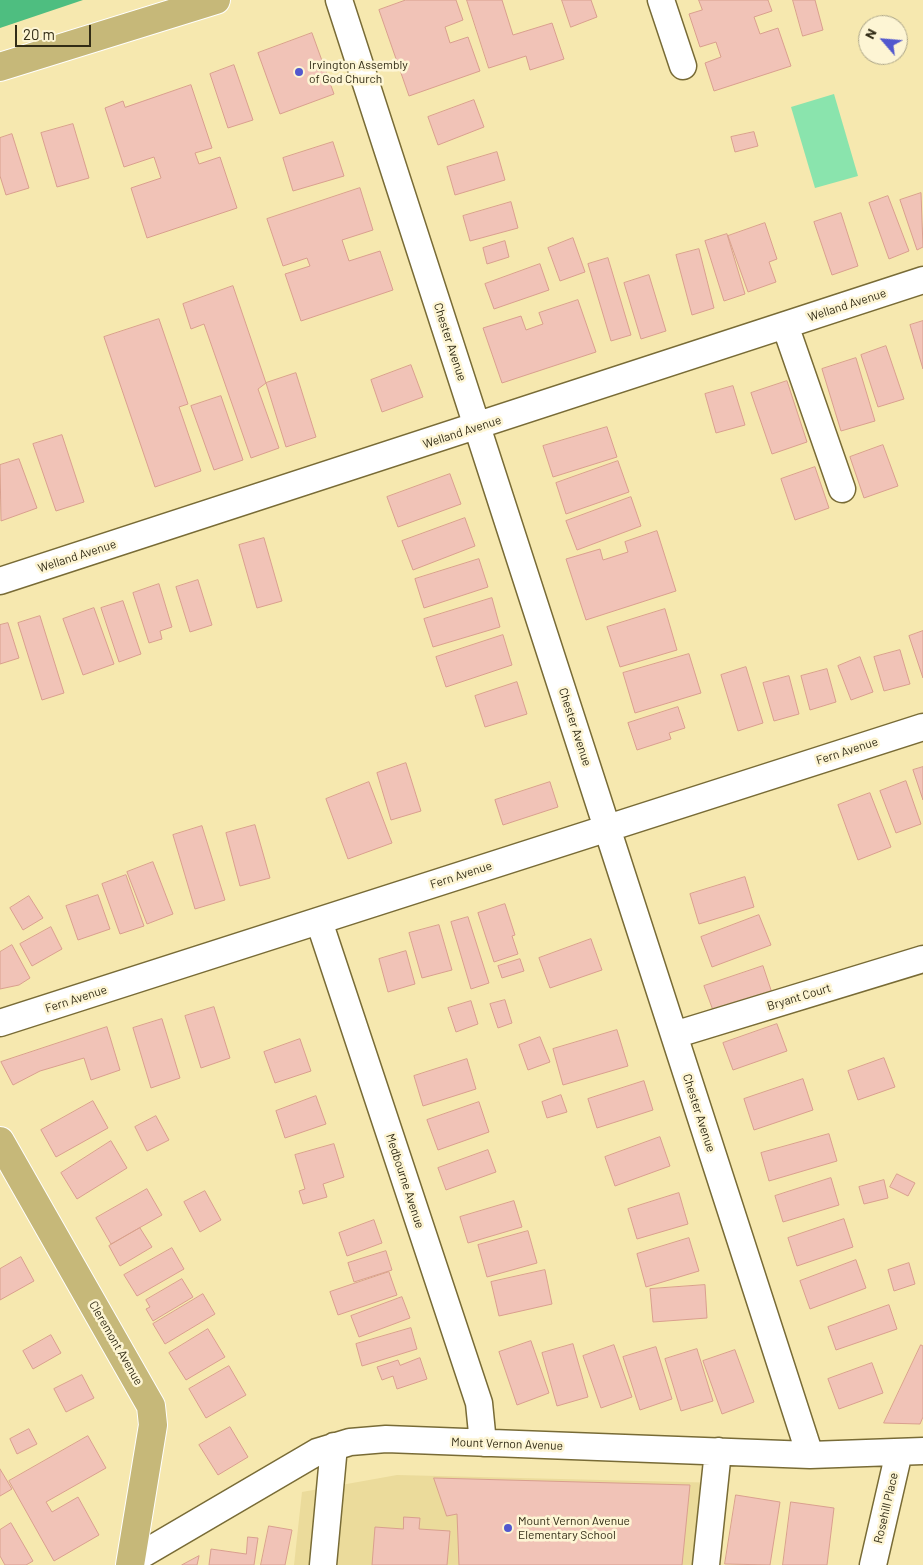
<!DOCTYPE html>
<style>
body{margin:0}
#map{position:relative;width:923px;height:1565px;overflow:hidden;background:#f6e8af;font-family:Barlow,sans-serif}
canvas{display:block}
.north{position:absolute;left:858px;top:15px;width:50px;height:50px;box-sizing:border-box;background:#fdf5d4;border:1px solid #aca588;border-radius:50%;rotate:297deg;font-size:14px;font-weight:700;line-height:20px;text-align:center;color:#322c16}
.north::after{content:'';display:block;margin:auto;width:18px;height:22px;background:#5258ce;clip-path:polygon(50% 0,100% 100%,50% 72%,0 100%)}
.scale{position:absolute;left:15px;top:25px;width:76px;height:22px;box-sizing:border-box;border:2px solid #322c16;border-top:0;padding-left:6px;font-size:15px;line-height:18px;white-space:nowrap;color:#322c16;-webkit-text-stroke:4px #fdf5d4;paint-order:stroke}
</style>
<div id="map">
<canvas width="923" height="1565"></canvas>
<div class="north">N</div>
<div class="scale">20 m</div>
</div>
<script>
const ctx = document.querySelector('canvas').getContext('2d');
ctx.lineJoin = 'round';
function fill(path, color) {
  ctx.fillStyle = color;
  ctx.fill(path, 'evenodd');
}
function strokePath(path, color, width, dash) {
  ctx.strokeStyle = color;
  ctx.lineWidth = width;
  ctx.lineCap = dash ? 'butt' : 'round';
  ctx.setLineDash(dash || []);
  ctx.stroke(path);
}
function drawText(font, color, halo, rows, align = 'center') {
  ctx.font = font + ' Barlow,sans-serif';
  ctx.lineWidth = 5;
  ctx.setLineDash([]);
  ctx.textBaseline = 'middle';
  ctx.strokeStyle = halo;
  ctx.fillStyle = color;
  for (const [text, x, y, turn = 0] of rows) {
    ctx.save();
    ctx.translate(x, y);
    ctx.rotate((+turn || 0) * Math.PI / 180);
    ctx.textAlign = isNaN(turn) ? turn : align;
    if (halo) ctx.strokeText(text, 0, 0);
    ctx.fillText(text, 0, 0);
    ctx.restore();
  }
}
const built = new Path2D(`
 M397,1475L724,1483L715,1565H294L302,1492Z`);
const green = new Path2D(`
 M834,94L858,176L815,188L791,107Z`);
const forest = new Path2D(`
 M0,0H83L0,28Z`);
const building = new Path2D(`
 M406,0H456L463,20L445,27L450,43L468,37L480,71L409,96L379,10Z
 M467,0H502L513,35L552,23L564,59L530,70L526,56L489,68Z
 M562,0H591L597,17L571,27Z
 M699,0H768L772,11L754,17L760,34L778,28L791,66L714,91L705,63L721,57L716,42L700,47L689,14L702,10Z
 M793,0H815L823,30L803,36Z
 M312,33L334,94L280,114L258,53Z
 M234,65L253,120L228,128L210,74Z
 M191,85L212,148L195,153L199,164L220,157L237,208L147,238L131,188L161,178L154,157L124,167L105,108L123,101L125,107Z
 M474,100L484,127L438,145L428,117Z
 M73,124L89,178L57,187L41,133Z
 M754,132L758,146L735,152L731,137Z
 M12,134L29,188L6,195L0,176V138Z
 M333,142L344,176L293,191L283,158Z
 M497,152L505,180L455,195L447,167Z
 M360,188L373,230L342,240L349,261L380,251L393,290L301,321L285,274L310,266L307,258L283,266L267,219Z
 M921,193L923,247L917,250L900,200Z
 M888,196L909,251L889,259L869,203Z
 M511,202L518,228L470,241L463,216Z
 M841,213L858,266L832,275L814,222Z
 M765,223L777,259L769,262L776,282L748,292L728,236Z
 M727,234L745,294L724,301L705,241Z
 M573,238L585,272L560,281L548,248Z
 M505,241L509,257L487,264L483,248Z
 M699,249L714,308L692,315L676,255Z
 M608,258L631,335L611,341L588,264Z
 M540,264L549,290L494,309L485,284Z
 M649,275L666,331L641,339L624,283Z
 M233,286L266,383L258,389L279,448L251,458L204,324L191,329L183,304Z
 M578,300L596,352L502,383L483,328L521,316L526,330L543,324L539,313Z
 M159,319L188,404L179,407L201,471L155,487L104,337Z
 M923,321V369L910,325Z
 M886,346L904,399L878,407L861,355Z
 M856,358L875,421L841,431L822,369Z
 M411,365L423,397L382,412L371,380Z
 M296,373L316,437L286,447L266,383Z
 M787,381L807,442L772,454L751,393Z
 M733,386L745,425L716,433L705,394Z
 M221,396L243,460L214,470L191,406Z
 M607,427L617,457L553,477L543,446Z
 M62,435L84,502L56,511L33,444Z
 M883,445L898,486L864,498L850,457Z
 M19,459L37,508L1,521L0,465Z
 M618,461L629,492L566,514L556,483Z
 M815,467L829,508L795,520L781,479Z
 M450,474L461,504L398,527L387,497Z
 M631,497L641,526L577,550L566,521Z
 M465,518L475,546L413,570L402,541Z
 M657,531L676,591L586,620L566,559L600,549L603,560L628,552L625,542Z
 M264,538L282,601L257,608L239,545Z
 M479,559L488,587L424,608L415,579Z
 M198,580L212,625L190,632L176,587Z
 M159,584L172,627L160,631L162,639L149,643L133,593Z
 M492,598L500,627L433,647L424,619Z
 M123,601L141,654L119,662L101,608Z
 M94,608L114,664L83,675L63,619Z
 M665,609L677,650L620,667L607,627Z
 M40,616L64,693L42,700L18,623Z
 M8,623L19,658L0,664V625Z
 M923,631V678L909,636Z
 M503,635L512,665L446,687L436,657Z
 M900,650L910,684L884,691L874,657Z
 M689,654L701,693L635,713L623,673Z
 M860,657L873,692L851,700L838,666Z
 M746,667L763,723L738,731L721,675Z
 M827,669L836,702L810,710L801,676Z
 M789,676L799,714L774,721L763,683Z
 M517,682L527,714L485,727L475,696Z
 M678,707L685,728L669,733L671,739L637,750L628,723Z
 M406,763L421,811L391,820L377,773Z
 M923,767V800L913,770Z
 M906,781L921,824L896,833L880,791Z
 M369,782L392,843L348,859L326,799Z
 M550,782L558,807L503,825L495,800Z
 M870,793L891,847L858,860L838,805Z
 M255,825L270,878L240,886L226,833Z
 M202,826L225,900L195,909L173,835Z
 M153,862L173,914L147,924L127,872Z
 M126,875L144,926L120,934L102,884Z
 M745,877L754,907L699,924L690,894Z
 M98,895L110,929L78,940L66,906Z
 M29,896L43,918L23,930L10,908Z
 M505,904L515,935L512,936L518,954L494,962L478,913Z
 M759,915L771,945L712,967L701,937Z
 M468,917L489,983L471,989L451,922Z
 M439,925L452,970L422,978L409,933Z
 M51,927L62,949L32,966L20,944Z
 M591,939L602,970L550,988L539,958Z
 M12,945L30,978L19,985L0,989V952Z
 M406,951L415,984L388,992L379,959Z
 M520,959L524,971L502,978L498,966Z
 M763,966L772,993L714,1013L704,986Z
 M505,1000L512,1023L498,1028L490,1004Z
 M471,1001L478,1024L456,1032L448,1008Z
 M214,1007L230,1058L201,1068L185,1016Z
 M162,1019L180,1078L151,1088L133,1028Z
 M777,1024L787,1051L733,1070L723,1043Z
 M107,1027L120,1070L91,1080L84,1058L40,1071L13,1085L1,1062Z
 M617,1030L628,1066L563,1085L553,1049Z
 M540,1037L550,1062L528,1070L519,1045Z
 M300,1039L311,1071L275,1083L264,1052Z
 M884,1058L895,1087L858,1100L848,1071Z
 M467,1059L476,1089L423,1106L414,1076Z
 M803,1079L813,1110L754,1130L744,1099Z
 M644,1081L653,1110L597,1128L588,1099Z
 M561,1095L567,1112L547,1118L542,1102Z
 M316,1096L326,1124L285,1138L276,1111Z
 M93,1101L108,1128L56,1157L41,1130Z
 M479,1102L489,1132L438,1150L427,1120Z
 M156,1116L169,1140L147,1151L135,1127Z
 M829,1134L837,1161L769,1181L761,1153Z
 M660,1137L670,1166L615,1186L605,1157Z
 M111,1141L127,1168L77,1199L61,1173Z
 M334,1144L344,1177L323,1184L327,1197L303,1204L299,1191L305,1189L295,1155Z
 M488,1150L496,1172L446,1190L438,1168Z
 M897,1174L915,1183L908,1196L890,1187Z
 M831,1178L839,1205L783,1222L775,1196Z
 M884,1180L888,1198L864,1204L859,1187Z
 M147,1189L162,1215L111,1244L96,1218Z
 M205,1191L221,1220L200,1232L184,1202Z
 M679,1193L688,1224L637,1239L628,1209Z
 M514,1201L522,1227L468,1243L460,1217Z
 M844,1219L853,1247L797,1266L788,1238Z
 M374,1220L382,1243L347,1256L339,1233Z
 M140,1228L152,1247L120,1266L109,1246Z
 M528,1231L537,1263L487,1277L478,1245Z
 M689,1238L699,1271L646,1287L637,1254Z
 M172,1248L184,1269L137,1296L124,1275Z
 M386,1251L392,1270L354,1282L348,1263Z
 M21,1257L34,1281L0,1300V1269Z
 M856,1260L866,1288L810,1309L800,1281Z
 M909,1263L915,1284L894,1291L888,1270Z
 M545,1270L552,1304L499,1316L491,1282Z
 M389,1272L397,1295L338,1315L330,1292Z
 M182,1279L193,1297L153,1321L146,1309L150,1307L146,1300Z
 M705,1285L707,1318L653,1322L650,1289Z
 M203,1294L215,1314L165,1344L153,1324Z
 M402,1297L410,1318L359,1337L351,1316Z
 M889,1305L897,1329L836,1350L828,1327Z
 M411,1328L417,1349L362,1366L356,1344Z
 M208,1329L225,1357L186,1380L169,1353Z
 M51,1335L61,1353L33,1369L23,1351Z
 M531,1341L549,1393L517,1405L499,1352Z
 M573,1344L588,1397L557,1406L542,1353Z
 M614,1345L632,1397L601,1408L583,1356Z
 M921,1345L923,1346V1417L920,1424L884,1423Z
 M656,1347L672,1399L640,1410L623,1357Z
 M697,1349L713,1401L681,1411L665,1359Z
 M735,1350L754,1402L722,1414L703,1361Z
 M420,1358L427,1379L397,1389L393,1376L382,1380L377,1367L398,1360L400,1365Z
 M872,1363L883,1393L839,1409L828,1379Z
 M229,1366L246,1395L206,1418L189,1389Z
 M82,1375L94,1398L66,1412L54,1389Z
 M230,1427L248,1457L218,1475L199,1445Z
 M29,1429L37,1444L17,1454L10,1439Z
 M88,1436L106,1468L46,1502L52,1512L78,1497L99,1535L54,1561L9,1481Z
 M0,1469L12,1489L0,1496Z
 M434,1478L690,1485L682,1565H459L457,1514L447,1516Z
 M736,1495L780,1502L770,1565L725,1564Z
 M791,1502L834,1508L827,1565H783Z
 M404,1517L420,1518L419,1529L450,1531L447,1565H372L375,1527L403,1529Z
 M11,1523L33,1561L26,1565H5L0,1556V1530Z
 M269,1526L292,1530L285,1565H261Z
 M248,1537L258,1538L254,1565H209L211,1549L246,1554Z
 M199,1556L197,1565H182Z`);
const minor = new Path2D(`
 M339,0L810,1455
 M661,0L683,66
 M785,325L842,489
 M0,581L923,280
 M319,921L479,1403L483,1443
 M0,1023L923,727
 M674,1035L923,959
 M131,1561L317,1452L350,1442L386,1439L810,1455L923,1451
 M323,1565L334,1446
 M706,1565L718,1451
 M873,1565L899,1452`);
const major = new Path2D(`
 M0,67L216,0
 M0,1141L151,1406L153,1425L130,1565`);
const markers = [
 [299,72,5,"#5258ce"],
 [508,1528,5,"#5258ce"]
];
const poiNames = [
 ["Irvington Assembly",309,65],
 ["of God Church",309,79],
 ["Mount Vernon Avenue",518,1521],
 ["Elementary School",518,1535]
];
const streetNames = [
 ["Welland Avenue",847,305,-18],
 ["Chester Avenue",450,342,72],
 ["Welland Avenue",462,432,-18],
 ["Welland Avenue",77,556,-18],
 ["Chester Avenue",575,727,72],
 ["Fern Avenue",847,751,-18],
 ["Fern Avenue",461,875,-18],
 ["Bryant Court",799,997,-17],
 ["Fern Avenue",76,999,-18],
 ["Chester Avenue",699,1113,72],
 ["Medbourne Avenue",405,1181,72],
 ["Cleremont Avenue",116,1343,60],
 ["Mount Vernon Avenue",507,1444,2],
 ["Rosehill Place",886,1508,-77]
];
fill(built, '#ebdb9b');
fill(green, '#8ae4ad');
fill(forest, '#4ebe80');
fill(building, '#f1c3b7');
strokePath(building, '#d99f8e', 1);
strokePath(minor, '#786b36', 29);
strokePath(major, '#fff', 30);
strokePath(minor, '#fff', 26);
strokePath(major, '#c6b879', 28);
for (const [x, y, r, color] of markers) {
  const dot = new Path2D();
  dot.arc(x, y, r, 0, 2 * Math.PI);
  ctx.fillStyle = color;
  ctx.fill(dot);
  strokePath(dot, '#fdf5d4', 2);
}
drawText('12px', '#322c16', '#fdf5d4', poiNames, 'left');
drawText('12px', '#322c16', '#fdf5d4', streetNames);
</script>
